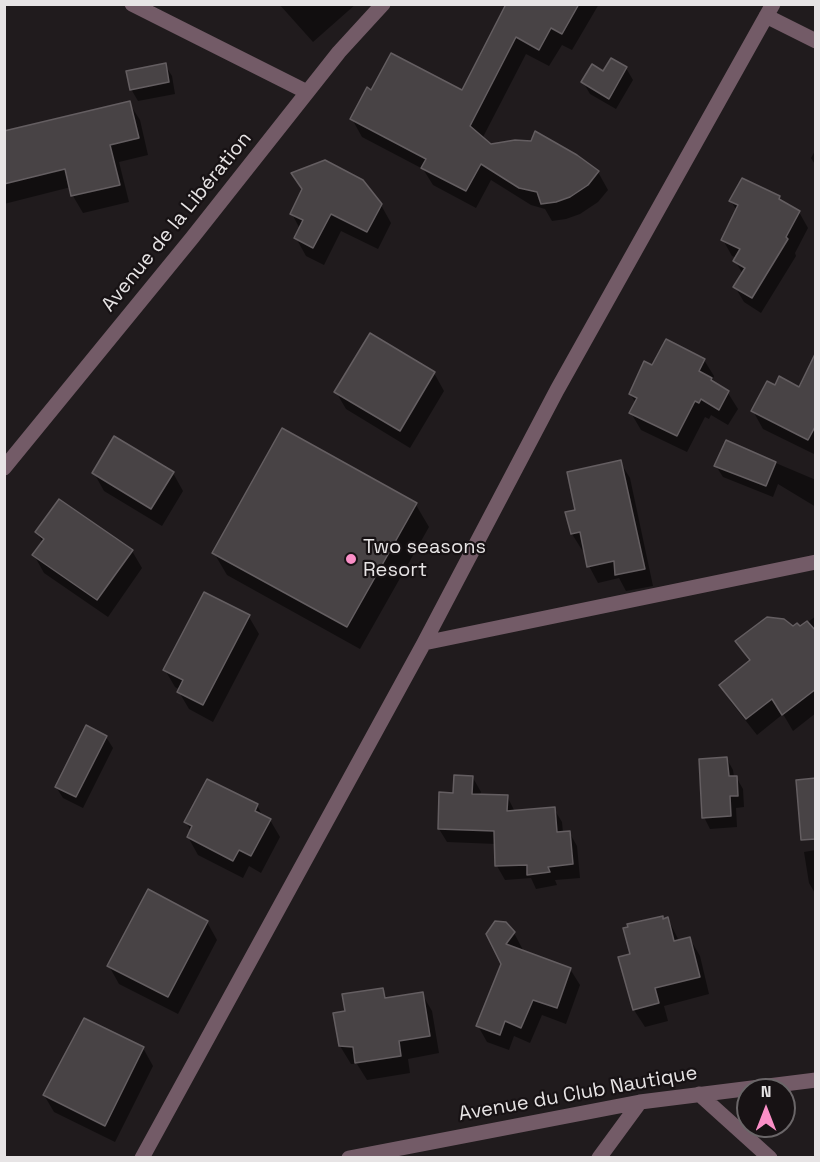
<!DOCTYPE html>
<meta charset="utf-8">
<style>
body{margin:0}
#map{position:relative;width:820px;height:1162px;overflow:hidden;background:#201b1d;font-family:"Space Grotesk",sans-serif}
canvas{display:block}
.frame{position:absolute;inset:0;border:6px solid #e7e4e5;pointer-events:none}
.north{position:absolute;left:736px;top:1078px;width:60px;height:60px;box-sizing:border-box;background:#171214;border:2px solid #6a6668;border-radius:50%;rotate:0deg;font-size:16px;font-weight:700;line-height:24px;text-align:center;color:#e7e4e5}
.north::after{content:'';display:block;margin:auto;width:21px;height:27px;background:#fa8fc7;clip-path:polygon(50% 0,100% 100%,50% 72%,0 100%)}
</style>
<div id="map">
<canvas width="820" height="1162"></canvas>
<div class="frame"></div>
<div class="north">N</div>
</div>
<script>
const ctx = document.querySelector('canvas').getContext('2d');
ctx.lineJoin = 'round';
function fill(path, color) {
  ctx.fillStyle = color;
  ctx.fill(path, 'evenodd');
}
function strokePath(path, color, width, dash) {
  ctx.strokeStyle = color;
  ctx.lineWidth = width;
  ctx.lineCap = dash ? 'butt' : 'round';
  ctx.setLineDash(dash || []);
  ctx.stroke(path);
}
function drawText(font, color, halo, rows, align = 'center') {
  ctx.font = font + ' "Space Grotesk",sans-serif';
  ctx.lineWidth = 4.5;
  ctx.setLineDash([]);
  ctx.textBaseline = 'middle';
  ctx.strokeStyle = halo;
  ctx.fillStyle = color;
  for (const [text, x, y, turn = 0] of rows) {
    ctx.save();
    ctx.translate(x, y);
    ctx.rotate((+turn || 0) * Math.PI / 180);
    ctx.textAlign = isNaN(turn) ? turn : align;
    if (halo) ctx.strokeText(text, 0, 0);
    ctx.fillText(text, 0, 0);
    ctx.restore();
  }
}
const shadow = new Path2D(`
 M279,4H356L313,42Z
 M508,4H599L572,50L562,45L549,66L526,54L482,139L490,146L598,172L608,190L598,202L580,214L566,219L552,221L545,209L531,205L491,180L476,208L433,185L423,169L362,137L352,119L372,92H463Z
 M165,65L172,76L175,94L138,101L131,89Z
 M626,68L633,80L616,109L590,94L583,82L604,73Z
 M129,103L140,120L148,155L119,162L129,202L83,213L73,196L71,187L4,204V133Z
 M816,149V166L811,158Z
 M779,197L783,203L799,212L808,228L795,253L796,256L761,313L744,302L735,287L743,274L735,261L737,258L732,256L723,240L737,211L731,201Z
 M381,205L391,223L378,249L341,231L324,265L306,256L296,238L300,229L292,214Z
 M370,335L434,373L444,391L410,448L346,409L336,392Z
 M704,360L714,376L712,381L713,383L728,393L738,409L728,425L711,415L709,419L705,417L687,452L641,430L631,413L636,403L630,394L653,367Z
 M816,374V455L763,429L753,411L775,387L799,389Z
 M726,442L816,480V507L778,484L773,497L723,477L716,466Z
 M620,462L630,478L653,586L626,591L619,578L598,583L589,566L585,549L582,550L572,534L576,511Z
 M94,473H173L183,491L162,526L104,491Z
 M416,505L429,527L360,649L227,575L214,553Z
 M37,532L132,551L142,568L108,617L44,573L34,555L43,543Z
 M816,616V713L793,731L783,714L757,735L731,702L721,685L750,662L737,642L800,628Z
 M249,617L259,634L213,722L189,709L179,692L180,690L175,687L165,670Z
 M106,737L113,748L83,808L63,798L56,787Z
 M727,759L733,770L734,777H736L743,789L744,807L736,808L737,827L710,829L704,817Z
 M473,778L481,792L480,795L507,796L515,812L554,809L562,822L563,833L569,832L577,846L580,878L555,880L557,885L536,889L531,878L505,880L497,866L496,844L447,842L439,829L454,794Z
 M257,805L263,817L270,820L280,837L261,873L249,866L243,878L198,855L188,837L191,831L186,822Z
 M816,850V895L809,883L804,852Z
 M668,919L679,941L690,939L700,956L709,994L664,1006L668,1021L645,1027L634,1010L620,958L632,955L663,920Z
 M207,922L217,940L178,1014L119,984L109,966Z
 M505,924L514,933L523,950L522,951L570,969L580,985L566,1024L542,1015L530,1043L514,1036L509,1050L487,1042L478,1026L502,964Z
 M382,990L388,999L422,994L432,1011L439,1053L408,1059L410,1073L367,1080L357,1064H351L340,1046L346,1012Z
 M143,1048L153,1066L115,1142L54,1112L44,1095Z`);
const building = new Path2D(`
 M506,4H579L562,34L551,28L539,50L516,37L470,126L491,144L515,140L531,141L535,131L577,155L599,171L588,185L570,197L556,202L541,204L537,192L519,188L481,164L466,191L421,168L426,159L350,119L367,87L371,90L391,53L462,90Z
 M611,58L627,67L609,99L581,82L592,64L603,71Z
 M166,63L169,82L130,90L126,71Z
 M130,101L139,138L110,145L120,185L71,196L65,169L4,184V131Z
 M325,160L363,180L382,204L367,232L331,214L313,248L294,238L303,220L290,214L302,189L291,173Z
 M742,178L780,196L779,199L800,211L786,237L788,239L752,298L733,287L745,268L733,261L740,249L721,240L738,205L729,201Z
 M370,333L435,372L400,431L334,392Z
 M666,339L705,359L699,371L712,378L711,380L729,391L719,410L701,399L699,403L695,401L677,436L629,413L637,398L629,394L644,361L652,365Z
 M816,352V425L808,440L751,411L767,381L775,385L779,376L799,387Z
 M282,428L417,503L347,627L212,553Z
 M114,436L174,472L151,509L92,473Z
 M726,440L776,462L766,486L714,466Z
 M621,460L645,569L615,575L614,561L587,567L580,532L571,534L565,512L575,510L567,472Z
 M59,499L133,550L97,600L32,555L44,539L35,532Z
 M204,592L250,615L203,705L177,692L183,680L163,670Z
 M767,617L784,619L793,626L797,623L800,626L807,621L816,631V689L782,715L772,699L746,719L719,685L750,660L735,641Z
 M86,725L107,736L76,797L55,787Z
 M727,757L729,776H737L738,796H730L731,816L702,818L699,759Z
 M454,775L473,776L472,794L508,795L507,811L555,807L557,832L570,831L573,864L548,867L550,872L527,875V865L495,866L494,831L438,829L439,792L453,793Z
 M816,778V839L801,840L796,780Z
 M207,779L258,804L255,811L271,819L251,856L239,850L233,861L187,837L192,826L184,822Z
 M148,889L208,921L168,997L107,966Z
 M663,916V919L668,917L674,941L690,937L700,977L655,988L659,1003L633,1010L618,957L630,954L623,928L628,927L627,924Z
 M495,921L506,922L515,932L506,944L571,968L557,1008L533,1000L521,1028L505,1021L500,1035L476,1026L501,964L486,934Z
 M383,988L385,998L423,992L430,1036L399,1041L401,1056L355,1063L353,1047L339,1046L333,1013L345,1011L342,994Z
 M84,1018L144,1047L105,1126L43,1095Z`);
const minor = new Path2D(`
 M132,4L307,92
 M766,16L816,41
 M4,468L192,238L339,52L383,4
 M424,643L816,562
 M699,1094L770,1158
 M142,1158L424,643L557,390L773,4
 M349,1158L640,1102L816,1080
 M599,1158L640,1102`);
const markers = [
 [351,559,6,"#fa8fc7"]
];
const streetNames = [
 ["Avenue de la Libération",177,222,-51],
 ["Avenue du Club Nautique",578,1094,-10]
];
const poiNames = [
 ["Two seasons",363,548],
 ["Resort",363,571]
];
fill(shadow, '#0007');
fill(building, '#484345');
strokePath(building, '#645e61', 1.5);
strokePath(minor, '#735b67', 15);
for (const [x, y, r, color] of markers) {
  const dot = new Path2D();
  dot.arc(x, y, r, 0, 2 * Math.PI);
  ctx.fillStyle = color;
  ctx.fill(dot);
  strokePath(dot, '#171214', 2);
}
drawText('20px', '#e7e4e5', '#171214', streetNames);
drawText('20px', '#e7e4e5', '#171214', poiNames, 'left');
</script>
